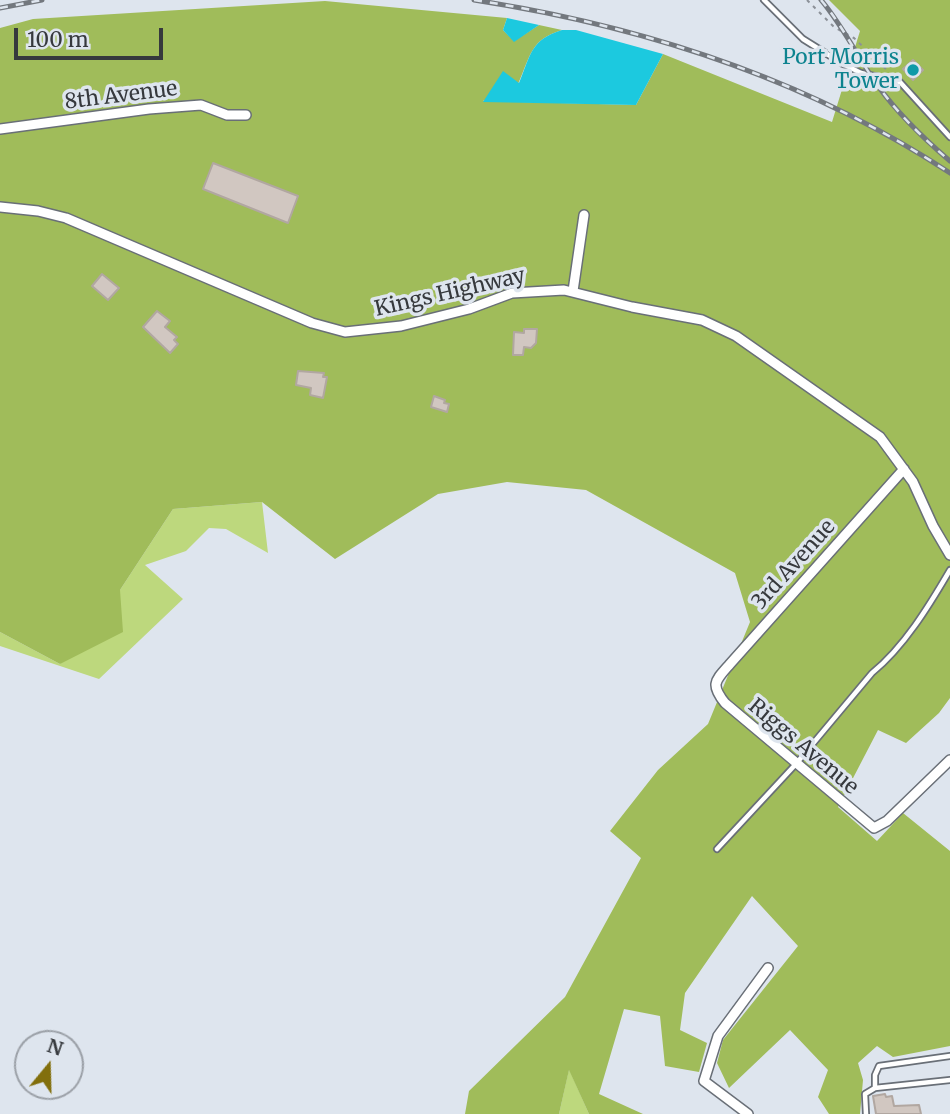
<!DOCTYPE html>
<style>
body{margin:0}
#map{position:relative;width:950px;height:1114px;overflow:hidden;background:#dee5ee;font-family:Merriweather,serif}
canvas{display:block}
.north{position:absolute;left:14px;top:1030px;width:70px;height:70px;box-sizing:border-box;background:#dee5ee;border:2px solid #9ba0a7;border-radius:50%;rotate:19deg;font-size:19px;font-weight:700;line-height:28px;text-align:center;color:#36393d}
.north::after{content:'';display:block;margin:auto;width:24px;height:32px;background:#826f0c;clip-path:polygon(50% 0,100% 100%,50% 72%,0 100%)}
.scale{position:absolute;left:14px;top:28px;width:149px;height:32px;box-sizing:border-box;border:4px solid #36393d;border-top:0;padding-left:9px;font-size:21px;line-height:24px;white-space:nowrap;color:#36393d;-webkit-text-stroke:5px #dee5ee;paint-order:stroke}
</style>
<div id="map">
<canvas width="950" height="1114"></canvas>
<div class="north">N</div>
<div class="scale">100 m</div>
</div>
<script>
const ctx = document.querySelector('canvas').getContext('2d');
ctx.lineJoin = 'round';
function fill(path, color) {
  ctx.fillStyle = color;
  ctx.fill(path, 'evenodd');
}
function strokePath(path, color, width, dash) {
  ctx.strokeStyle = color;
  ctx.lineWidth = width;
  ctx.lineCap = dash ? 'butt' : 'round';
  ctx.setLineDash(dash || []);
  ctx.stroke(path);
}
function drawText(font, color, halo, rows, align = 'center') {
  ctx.font = font + ' Merriweather,serif';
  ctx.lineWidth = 7;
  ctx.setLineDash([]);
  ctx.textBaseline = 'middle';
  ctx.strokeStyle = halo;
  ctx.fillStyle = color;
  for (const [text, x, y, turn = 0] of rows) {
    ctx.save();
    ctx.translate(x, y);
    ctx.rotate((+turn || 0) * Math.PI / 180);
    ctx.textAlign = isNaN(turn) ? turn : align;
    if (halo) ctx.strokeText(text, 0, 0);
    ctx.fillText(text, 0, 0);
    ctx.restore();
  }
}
const green = new Path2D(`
 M262,502L268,553L226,529L209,528L186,551L145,565L183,599L99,679L0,646V632L60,664L120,590L173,509Z
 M569,1069L589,1114H559Z`);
const forest = new Path2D(`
 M829,0H950V698L939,713L906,743L878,730L838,807L877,841L903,813L950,851V1046L893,1057L877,1046L858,1063L863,1080L860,1114H829L818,1097L828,1070L790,1030L729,1088L717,1063L723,1040L798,946L752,896L685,993L680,1030L707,1043L699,1072L665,1066L660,1016L624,1009L599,1094L643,1114H589L569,1070L559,1114H465L469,1091L565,997L641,858L610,831L658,770L708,724L750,622L735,573L586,490L507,482L438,494L335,559L262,502L173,509L120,590L123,632L60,664L0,632V28L33,19L325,1L507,18L503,30L514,41L539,25L562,30C530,40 531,55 518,84L483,101L636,105L663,54L832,122L860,31Z`);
const water = new Path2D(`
 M507,18L539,25L514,42L503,30Z
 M562,30H576L663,54L636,105L483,102L503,71L519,83C531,55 530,40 562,30Z`);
const building = new Path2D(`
 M913,60L923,70L913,80L903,69Z
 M213,163L298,196L288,223L203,189Z
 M102,274L119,288L108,300L92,286Z
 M157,311L170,321L165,327L177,337L174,340L178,344L170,353L143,327Z
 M524,329H537L536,343L531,348L524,347L523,355H513L514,332L524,333Z
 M298,371L324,373L323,377H327L323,398L310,395L311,388L296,385Z
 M434,396L445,400L444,403L449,404L447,412L431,407Z
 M885,1094L886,1097L892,1096L894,1106L919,1105L921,1114H876L873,1096Z`);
const path = new Path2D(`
 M807,0L834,27L854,38L889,72`);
const service = new Path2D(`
 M764,0L803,39L843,64L861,73L900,82L950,137
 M717,849L795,765L872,673C904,647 929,606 950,570
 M875,1088L950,1080
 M866,1114L865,1094L875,1088V1075L879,1066L950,1056`);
const minor = new Path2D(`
 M0,129L149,109L201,105L227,115H246
 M0,207L38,211L66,218L312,323L345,332L401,326L469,309L512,293L564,290L632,307L702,320L736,336L880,437L913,482L933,526L950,555
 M573,291L584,215
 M904,469L730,664C715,681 710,684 725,703L874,828L887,821L950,760
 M748,1114L704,1081L718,1036L768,968`);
const rail = new Path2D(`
 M474,0C643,26 807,79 950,173
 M821,0C843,26 858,58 878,86C899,115 923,138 950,161
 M0,8L42,0`);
const markers = [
 [913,70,7,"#0f9aa8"]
];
const cultureNames = [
 ["Port Morris",899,58],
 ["Tower",899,82]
];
const streetNames = [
 ["8th Avenue",121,96,-7],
 ["Kings Highway",450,293,-13],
 ["3rd Avenue",794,565,-48],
 ["Riggs Avenue",803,747,40]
];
fill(green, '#bdd87d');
fill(forest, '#a0bc5a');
fill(water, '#1cc9df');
fill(building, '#d1c7c1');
strokePath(building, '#b1a7a1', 2);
strokePath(service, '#696f77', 8);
strokePath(minor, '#696f77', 12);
strokePath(path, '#8c9198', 2, [3.5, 5]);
strokePath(service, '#fff', 4.5);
strokePath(minor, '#fff', 9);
strokePath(rail, '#73787e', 5);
strokePath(rail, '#dee5ee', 2.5, [8]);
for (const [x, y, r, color] of markers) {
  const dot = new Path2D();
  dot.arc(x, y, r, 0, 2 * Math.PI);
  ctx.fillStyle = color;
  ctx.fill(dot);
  strokePath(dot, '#dee5ee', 2.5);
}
drawText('21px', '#0d838f', '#dee5ee', cultureNames, 'right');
drawText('21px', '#36393d', '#dee5ee', streetNames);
</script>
